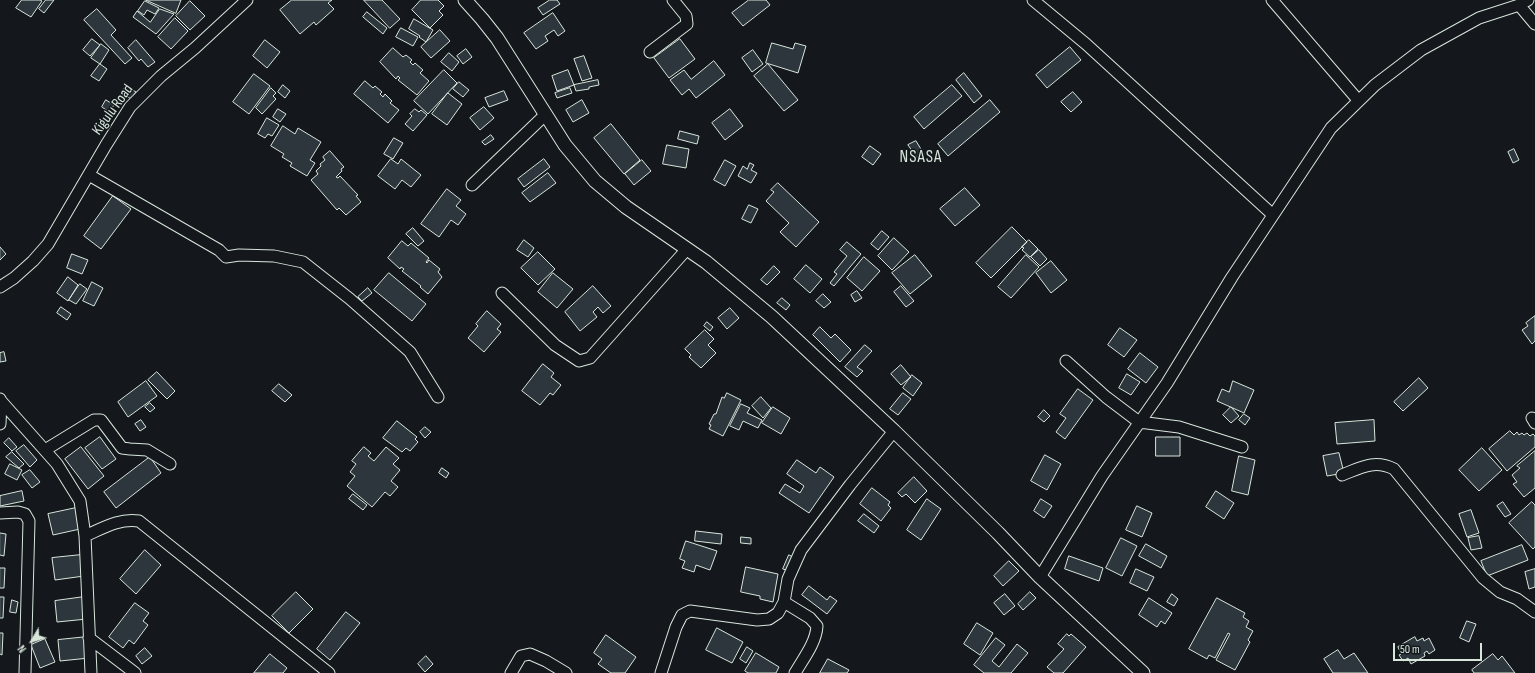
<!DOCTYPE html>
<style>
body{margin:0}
#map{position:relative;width:1535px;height:673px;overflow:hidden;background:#14181c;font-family:"Sofia Sans Condensed",sans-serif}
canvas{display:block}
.north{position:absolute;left:12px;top:621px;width:40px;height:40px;-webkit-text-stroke:3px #14181c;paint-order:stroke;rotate:232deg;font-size:11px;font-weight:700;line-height:16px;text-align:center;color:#d8e6dc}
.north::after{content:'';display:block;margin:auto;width:14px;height:18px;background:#d8e6dc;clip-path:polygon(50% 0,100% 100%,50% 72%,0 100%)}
.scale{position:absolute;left:1393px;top:643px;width:89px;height:18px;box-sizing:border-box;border:2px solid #d8e6dc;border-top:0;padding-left:5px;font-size:12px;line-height:14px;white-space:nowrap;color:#d8e6dc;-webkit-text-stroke:3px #14181c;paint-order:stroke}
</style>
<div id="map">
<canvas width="1535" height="673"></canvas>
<div class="north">N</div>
<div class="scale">50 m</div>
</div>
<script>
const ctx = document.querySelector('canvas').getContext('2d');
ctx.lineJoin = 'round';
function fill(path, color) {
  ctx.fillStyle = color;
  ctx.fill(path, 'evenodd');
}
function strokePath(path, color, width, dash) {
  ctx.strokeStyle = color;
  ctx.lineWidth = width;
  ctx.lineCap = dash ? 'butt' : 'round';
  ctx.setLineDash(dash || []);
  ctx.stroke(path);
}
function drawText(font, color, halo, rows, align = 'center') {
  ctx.font = font + ' "Sofia Sans Condensed",sans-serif';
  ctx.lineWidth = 3;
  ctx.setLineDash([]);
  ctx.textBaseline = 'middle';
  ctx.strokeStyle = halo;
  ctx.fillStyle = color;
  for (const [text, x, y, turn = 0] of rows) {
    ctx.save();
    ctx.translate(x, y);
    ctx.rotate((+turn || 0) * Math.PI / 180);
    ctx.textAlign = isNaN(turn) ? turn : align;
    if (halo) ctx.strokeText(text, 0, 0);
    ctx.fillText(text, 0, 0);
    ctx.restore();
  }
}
const building = new Path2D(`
 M22,0H40L42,1L31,17L16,8Z
 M46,0H54L44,13L39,9Z
 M146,0H181L176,13Z
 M292,0H332L328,3L334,9L316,25L314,22L300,34L280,10Z
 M364,0H382L400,19L390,28Z
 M421,0H438L444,6L439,11L443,15L430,28L412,10Z
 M550,0H557L560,4L543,15L538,8Z
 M749,0H766L770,5L743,26L732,13Z
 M145,1L159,8L155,14L147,10L144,15L138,11Z
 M190,1L205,16L190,30L176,16Z
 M97,9L116,30L111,35L132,58L125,64L84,20Z
 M160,9L174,14L156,34L133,17L137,11L150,22Z
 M367,12L387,28L383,34L363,17Z
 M553,13L565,31L558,36L554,30L545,36L548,41L536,49L524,33Z
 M175,18L188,31L171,49L158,37Z
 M414,19L433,30L426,42L419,37L420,36L409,29Z
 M401,28L418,37L413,46L396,37Z
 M440,30L450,41L431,58L421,47Z
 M92,39L100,45L90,56L83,50Z
 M680,39L695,59L669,78L654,58Z
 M136,40L155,62L148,67L141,59L139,61L128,48Z
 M265,40L280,52L267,68L253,56Z
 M772,43L793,49L795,43L806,46L798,73L766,63Z
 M101,44L109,50L100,64L91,58Z
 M1070,47L1081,60L1047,88L1036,75Z
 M393,48L403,57L406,55L412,60L410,62L413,65L415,63L423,70L420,73L429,81L417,95L398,80L400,78L398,76L396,79L380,62Z
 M466,49L472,57L463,64L457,56Z
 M753,50L763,64L752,72L742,58Z
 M449,53L459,62L452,71L441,62Z
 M584,56L592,78L582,81L574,59Z
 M714,61L725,75L696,98L689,89L682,95L670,80L684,70L691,79Z
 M100,64L107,69L99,81L91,76Z
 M768,64L798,100L784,111L754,76Z
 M444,70L457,83L428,114L414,101Z
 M568,70L574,85L557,91L552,76Z
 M964,73L982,96L974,103L956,80Z
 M254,74L270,86L249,114L233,102Z
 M598,80L599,85L589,87V89L576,91L574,85Z
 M365,81L373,88L375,86L382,92L380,94L383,97L385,94L392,101L390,103L399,110L388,123L354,94Z
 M459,82L469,90L463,97L453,89Z
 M283,85L290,91L285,98L278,92Z
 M952,85L962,96L924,129L914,117Z
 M126,86L136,92L131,99L121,93Z
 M271,88L276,93L273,96L276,99L262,114L256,108Z
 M570,88L572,93L557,98L555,93Z
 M504,91L508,100L489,107L485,98Z
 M1073,92L1082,102L1071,112L1061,102Z
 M448,93L462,104L447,125L432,114Z
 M106,100L114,105L109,112L102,107Z
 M582,100L589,113L573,122L566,110Z
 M990,100L1000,112L948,156L938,144Z
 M484,107L494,118L480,130L470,118Z
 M278,109L286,114L280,122L273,117Z
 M415,109L419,112L421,110L427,115L413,131L405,124L412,116L410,114Z
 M730,109L743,126L725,140L712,123Z
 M267,118L279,125L272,136L268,134L265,138L258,134Z
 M611,124L640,160L624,174L594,138Z
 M283,126L295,134L298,128L321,142L310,160L315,163L307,176L290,166L292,163L282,157L284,154L271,146Z
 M680,131L699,136L697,144L678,139Z
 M491,135L494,139L485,145L482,142Z
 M394,138L403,143L393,159L384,154Z
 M916,141L924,154L917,158L908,145Z
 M667,145L689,149L686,168L663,164Z
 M870,146L881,154L873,165L862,157Z
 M1514,149L1519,160L1513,163L1508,152Z
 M330,151L344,167L341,169L342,171L336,177L338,178L340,176L358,195L356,196L361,202L346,215L339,208L337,210L311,180L318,174L316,171L321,166L320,164L325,160L323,157Z
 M391,159L398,164L401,159L421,175L411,187L402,180L395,189L378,176Z
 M544,159L550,167L524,187L518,179Z
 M642,160L651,171L634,185L625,174Z
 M725,160L736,166L725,186L714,180Z
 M750,163L754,165L751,170L757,173L751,183L738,176L743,166L747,169Z
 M548,173L556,183L530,202L522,193Z
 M778,183L819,222L796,247L780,232L789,223L766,201L774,192L771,190Z
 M965,188L980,205L955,226L940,209Z
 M447,189L461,200L456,206L466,214L458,225L451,220L439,237L421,224Z
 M113,196L131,209L101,249L84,236Z
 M749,205L758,209L751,223L742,219Z
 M1012,227L1027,242L991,278L976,263Z
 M413,228L424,241L418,246L406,234Z
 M882,231L889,237L878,250L871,244Z
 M894,238L909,252L892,270L878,256Z
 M524,240L534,248L528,257L517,250Z
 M1029,240L1038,249L1030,257L1022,250L1024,248L1022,247Z
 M402,241L408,246L411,243L429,258L426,262L427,263L429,260L440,269L438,272L442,277L428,294L420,287L421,286L402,271L404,269L401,267L400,269L388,258Z
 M847,242L861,254L834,286L830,283L837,274L834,272L847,256L840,250Z
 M0,247L6,254L0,260Z
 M1039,250L1047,259L1040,266L1031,257Z
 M538,252L555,269L538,285L521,268Z
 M72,254L88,260L82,274L67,268Z
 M915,255L932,276L910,294L892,273Z
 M1026,255L1039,267L1011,298L998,287Z
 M864,257L880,271L862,291L847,278Z
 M1051,261L1067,280L1051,293L1036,273Z
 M806,265L822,279L810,293L794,279Z
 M774,266L780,272L767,285L761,280Z
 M389,273L426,304L412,321L374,290Z
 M553,273L573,289L557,308L538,292Z
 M68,277L78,285L68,301L57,293Z
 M92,282L103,288L94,306L83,301Z
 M80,284L87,289L76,304L69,300Z
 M593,286L611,306L603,313L598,307L593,312L597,317L580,331L565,312Z
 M901,286L914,301L906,307L894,292Z
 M368,288L372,293L362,301L358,297Z
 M857,291L862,298L855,302L851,295Z
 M823,294L831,302L824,308L816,301Z
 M782,298L790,305L786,310L777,303Z
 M61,307L71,314L67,320L57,313Z
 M730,308L739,318L727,329L718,318Z
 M487,311L501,324L497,329L501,332L484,352L468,338L478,326L476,324Z
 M1535,316V341L1532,344L1522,330L1528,326L1526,323Z
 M707,322L713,327L710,331L704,326Z
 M820,327L831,338L835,334L851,350L840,362L813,335Z
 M1120,328L1137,340L1124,357L1108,345Z
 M705,330L714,339L708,345L716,353L701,368L689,357L691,355L685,349Z
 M865,345L872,351L857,367L863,371L857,377L845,367Z
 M4,352L6,361L0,362V353Z
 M1140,353L1158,367L1146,383L1128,369Z
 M543,364L554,373L551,377L561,385L553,395L550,393L540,405L522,391Z
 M901,365L911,377L901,385L891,374Z
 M157,372L175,391L167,399L148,380Z
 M1127,374L1140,382L1131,395L1119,388Z
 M912,375L922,383L913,396L903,388Z
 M1419,378L1428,388L1403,411L1394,402Z
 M146,381L157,396L128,417L118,402Z
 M1233,381L1254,390L1244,413L1217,401L1222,389L1229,392Z
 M279,384L292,395L285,402L272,391Z
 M1078,389L1093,400L1065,439L1056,432L1066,418L1060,414Z
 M727,393L741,400L723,436L709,429L711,425L709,424L714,414H716L722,397L724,398Z
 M903,393L911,399L898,415L890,409Z
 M761,397L771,408L763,418L752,406Z
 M150,403L155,408L150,412L145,407Z
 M741,404L750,408L747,413L762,420L758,428L743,421L739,430L730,426Z
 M773,407L790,418L781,434L762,423Z
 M1231,407L1239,416L1231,423L1223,415Z
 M1044,410L1050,416L1044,422L1038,417Z
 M1244,414L1250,418L1245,425L1239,420Z
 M141,420L146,427L140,431L135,424Z
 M1374,420L1375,441L1337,444L1335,423Z
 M397,421L417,437L415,439L418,442L410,451L406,448L402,452L383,438Z
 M425,427L431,432L425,438L420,432Z
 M1510,431L1514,435L1517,432L1519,435L1522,433L1524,435L1527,433L1530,436L1533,434L1535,436V447L1507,471L1489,449Z
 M100,437L116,459L102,469L85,448Z
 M1156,437H1180V456H1156Z
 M9,438L17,447L12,451L4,443Z
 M24,445L37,460L30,467L16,451Z
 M81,447L104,476L88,489L65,459Z
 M364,447L371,453L368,456L374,461L386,447L399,458L393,464L400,470L391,481L398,487L390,496L385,492L372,507L347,486L355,476L350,472L356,464L352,461Z
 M1482,448L1502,470L1479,491L1459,470Z
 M1535,451V488L1524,497L1513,484L1517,482L1512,475L1520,468L1517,466Z
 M12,452L24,464L19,468L6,457Z
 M1339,453L1344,473L1327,476L1323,456Z
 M1045,455L1061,464L1047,490L1031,481Z
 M1239,456L1255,460L1248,495L1232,491Z
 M150,457L161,473L116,508L104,492Z
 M797,460L816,473L820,467L834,477L809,513L779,493L785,484L800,493L804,486L787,474Z
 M10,464L22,470L17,480L5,474Z
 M442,468L449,473L446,478L439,473Z
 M30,470L40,482L32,488L22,475Z
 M914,477L927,491L915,503L906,494L902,497L898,493Z
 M872,488L890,502L888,505L891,508L881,521L860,504Z
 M22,491L24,501L0,506V496Z
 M1216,491L1234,503L1224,519L1206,507Z
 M353,494L367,505L363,510L349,499Z
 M927,499L941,509L921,540L907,530Z
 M1041,499L1052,506L1044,518L1034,511Z
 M1503,502L1511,514L1505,517L1497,506Z
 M1532,502L1535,505V547L1533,549L1509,523Z
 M1137,506L1152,513L1142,537L1126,530Z
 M76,508L80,529L53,535L48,514Z
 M1471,510L1479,533L1467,537L1459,514Z
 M864,514L879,526L874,533L858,521Z
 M696,531L722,534L721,544L695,541Z
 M0,533L6,534L4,556L0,555Z
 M1479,536L1482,548L1471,550L1468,538Z
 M741,537L751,538V544L741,543Z
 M1121,538L1137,546L1122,576L1106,568Z
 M686,541L717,551L710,570L696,565L694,572L682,568L685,561L680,559Z
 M1146,544L1167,556L1161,568L1139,556Z
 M1522,545L1528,560L1487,576L1481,561Z
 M145,550L161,565L136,594L120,579Z
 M81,555L84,576L55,580L52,558Z
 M789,555L795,558L789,571L783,569Z
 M1069,556L1103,568L1099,581L1065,569Z
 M1009,561L1019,571L1003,586L994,576Z
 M746,567L778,574L773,602L760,599V596L741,592Z
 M0,568H5L4,588H0Z
 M1136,569L1154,577L1147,591L1130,583Z
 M1535,569V587L1529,589L1525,572Z
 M809,586L827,600L830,596L837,601L827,614L802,595Z
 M296,592L313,609L289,633L272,616Z
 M1030,592L1036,598L1023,610L1018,604Z
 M1005,594L1015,606L1004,615L994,603Z
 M1172,594L1178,599L1174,606L1167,602Z
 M0,597H4L3,618H0Z
 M84,597L87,619L57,622L55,601Z
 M1149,598L1172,613L1165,624L1161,621L1157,627L1139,615Z
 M1217,598L1245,613L1243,617L1249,621L1246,627L1253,631L1248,640L1250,642L1235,670L1216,660L1230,634L1228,633L1215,658L1209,655L1207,659L1189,649Z
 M12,600L18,602L16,613L10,612Z
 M135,603L149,613L143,621L148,625L134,644L129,640L123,648L109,637Z
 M346,612L360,623L330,660L317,649Z
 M1467,621L1476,624L1469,642L1460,638Z
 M977,623L993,633L980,655L964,644Z
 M717,628L743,642L732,663L706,650Z
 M0,633H3L2,655L0,654Z
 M1067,634L1069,636L1071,634L1086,647L1063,673H1054L1047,667L1064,649L1058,644Z
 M606,635L636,657L625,673H611L598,664L602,659L594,653Z
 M87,637L89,658L60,661L58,640Z
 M1415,637L1417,641L1423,638L1424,641L1429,638L1435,650L1429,654L1427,651L1424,653L1425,656L1411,664L1408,658L1403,661L1399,655L1401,654L1398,647Z
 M996,638L1005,645L992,661L999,667L1017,644L1028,653L1011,673H984L974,665Z
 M45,639L55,662L40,668L31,645Z
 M747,647L753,651L746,663L740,659Z
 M145,648L152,656L142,664L136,656Z
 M1338,650L1344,659L1354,653L1368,673H1333L1324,659Z
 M756,653L779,667L776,673H748L745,671Z
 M270,654L287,668L283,673H254Z
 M1493,654L1498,660L1502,656L1515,673H1474L1472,670Z
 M426,656L433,664L425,672L418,664Z
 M828,659L849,670L847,673H820Z`);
const minor = new Path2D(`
 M1033,0L1086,44L1273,215
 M1272,0L1358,100
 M1519,5L1535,24
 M650,52L687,24L686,16L673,0
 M89,175L219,250L226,257L239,255L274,256L303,262L350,299L410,352L438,397
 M472,185L545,115
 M0,287L14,278L33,261L48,244L106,145L130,107L161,76L195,48L247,0
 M502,293L555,345L579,361L590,358L687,249
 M1066,361L1106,397L1139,422L1179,427L1242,447
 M1,401L57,464L80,501L85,536L91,673
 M1532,418L1535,423
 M0,424L1,401L0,399
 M45,450L94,420H101L122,448L130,449L147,450L170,464
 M1342,475C1360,468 1374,459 1394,469L1483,578L1500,592L1517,599L1535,612
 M0,513L18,512L25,514L29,521L25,673
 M85,536C103,528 119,518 139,521L329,673
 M1040,577L1102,476L1167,383L1232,277L1331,128L1375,85L1421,50L1479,18L1519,5L1528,0
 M784,602L810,618L817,626C816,643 803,659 795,673
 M89,638L135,673
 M511,673L521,656L530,654L546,661L566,673
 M661,673L676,627L682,615L690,611L757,620L769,619L778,613L784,602L788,579L801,550L850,485L894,431`);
const tertiary = new Path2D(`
 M465,0L482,19L497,38L565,145L595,181L626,207L706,262L772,317L894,431L998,533L1040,577L1143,673`);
const streetNames = [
 ["Kigulu Road",113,110,-54]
];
const quarterNames = [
 ["NSASA",921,158]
];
fill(building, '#2c363c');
strokePath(building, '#d8e6dc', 1);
strokePath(minor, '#d8e6dc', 13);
strokePath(tertiary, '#d8e6dc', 15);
strokePath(minor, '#14181c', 11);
strokePath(tertiary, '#14181c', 13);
drawText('15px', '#d8e6dc', '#14181c', streetNames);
ctx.letterSpacing = '1px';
drawText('17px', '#d8e6dc', '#14181c', quarterNames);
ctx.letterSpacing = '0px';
</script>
